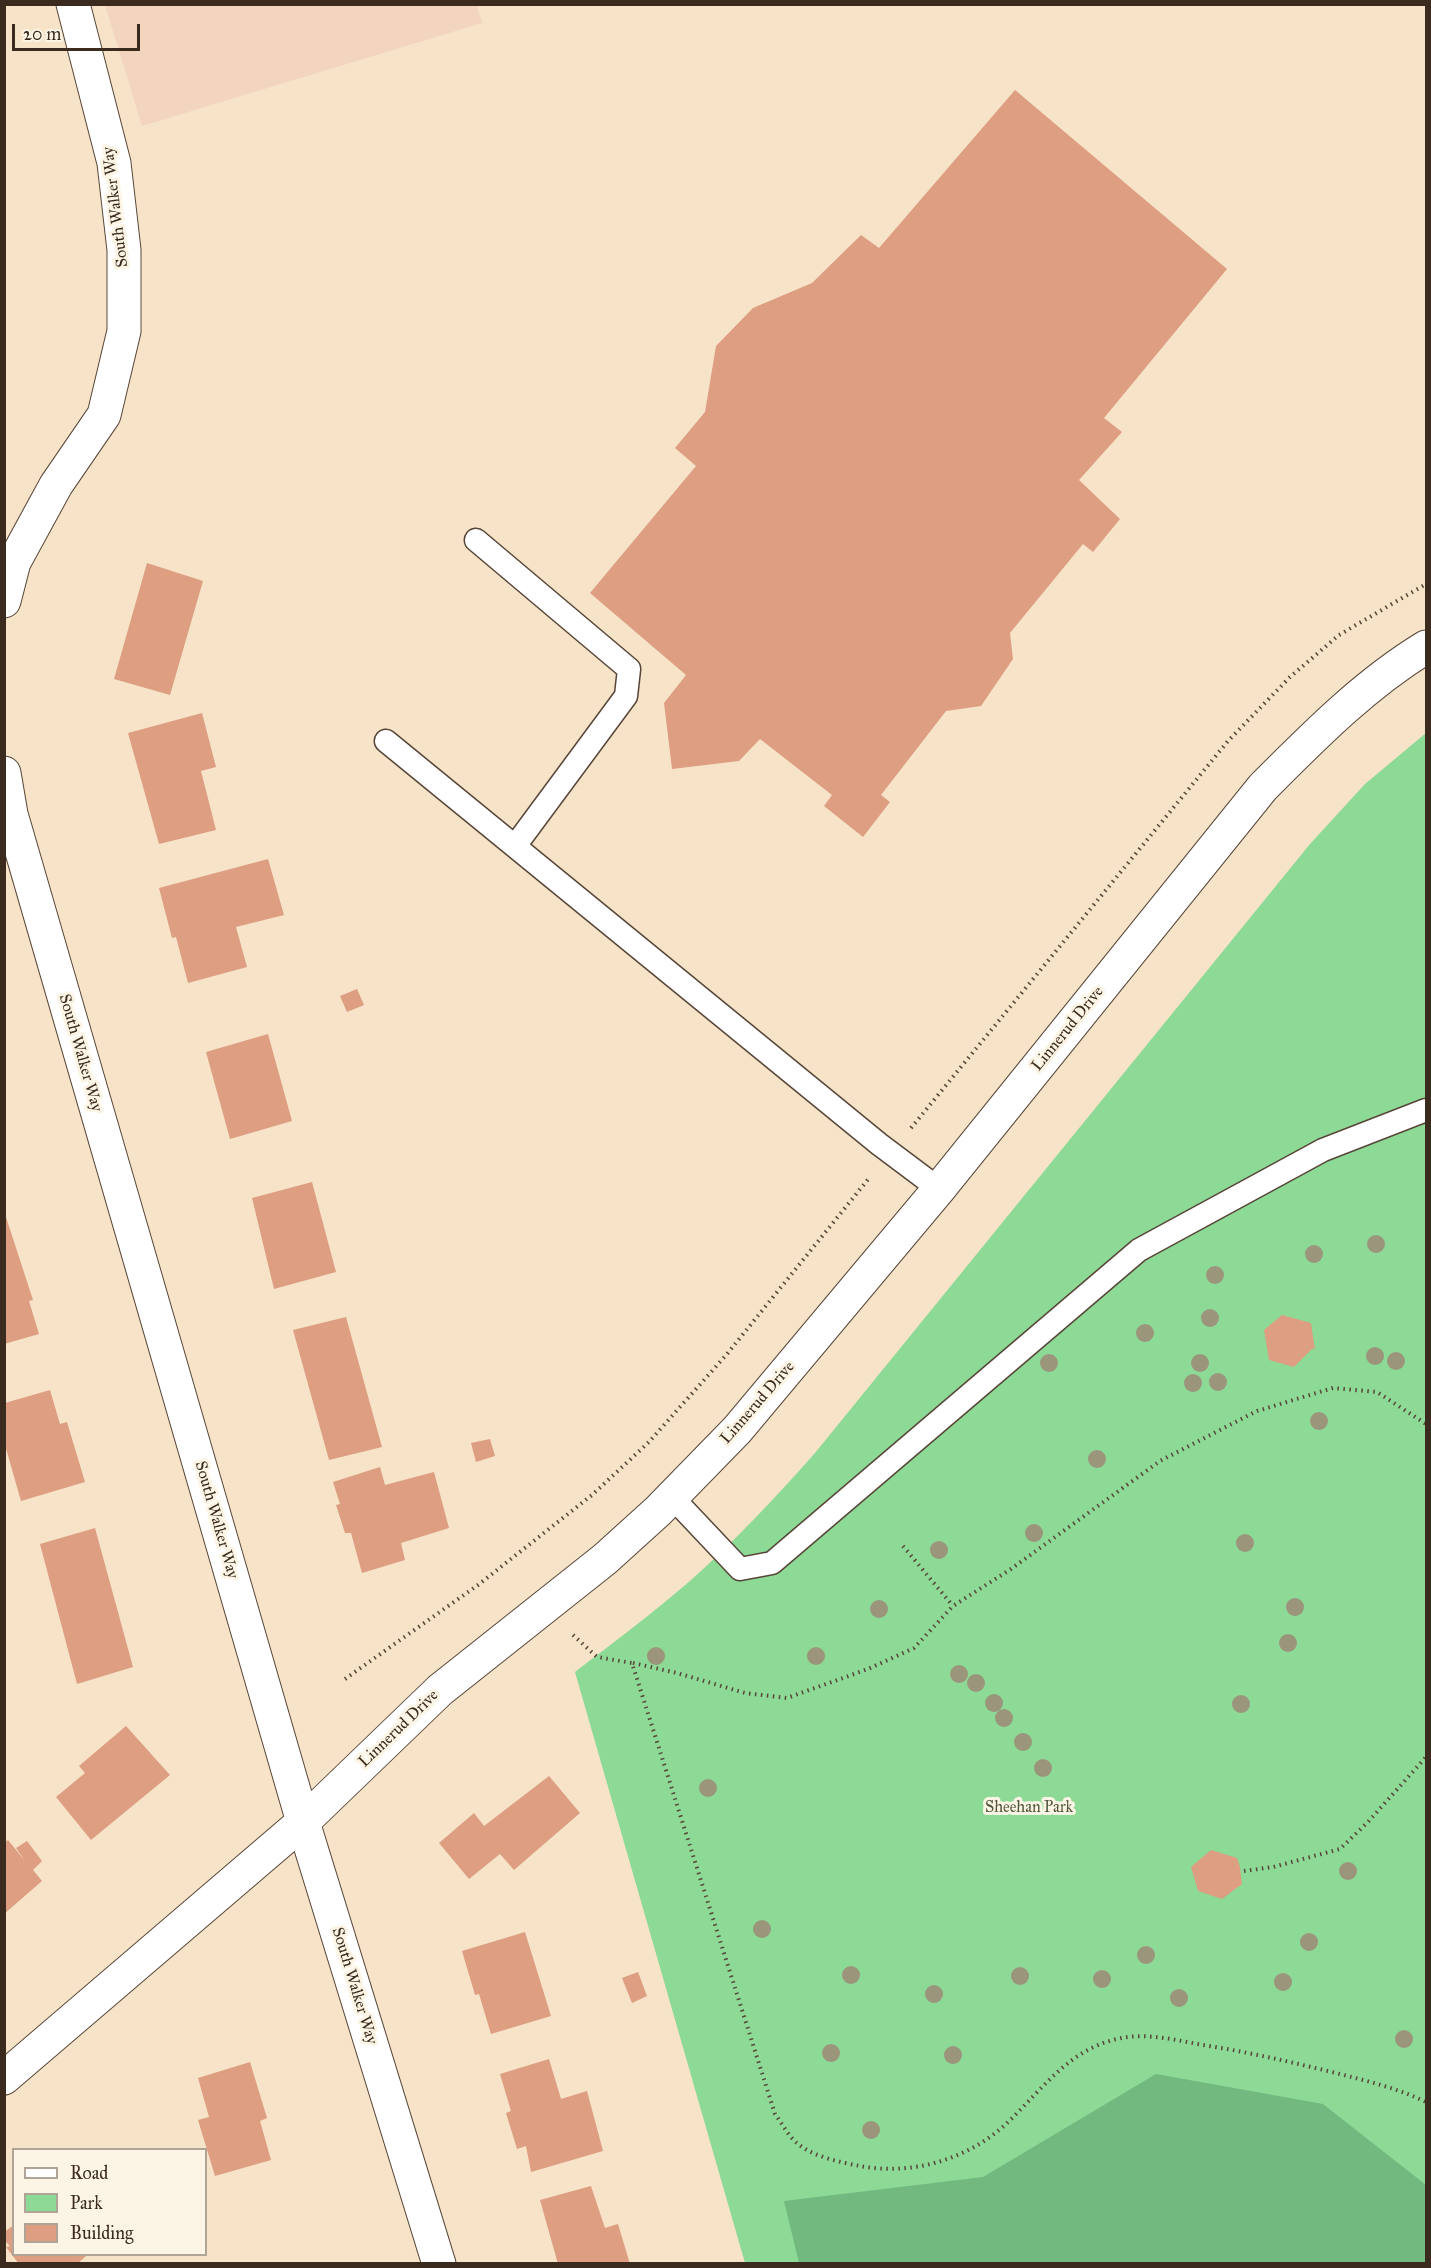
<!DOCTYPE html>
<style>
body{margin:0}
#map{position:relative;width:1431px;height:2268px;overflow:hidden;background:#f6e3c8;font-family:"IM FELL Great Primer",serif}
canvas{display:block}
.frame{position:absolute;inset:0;border:6px solid #3b2a1e;pointer-events:none}
.legend{position:absolute;left:12px;top:2148px;width:195px;height:108px;box-sizing:border-box;background:#fcf5e5;border:2px solid #afa495;margin:0;padding:8px 10px;list-style:none;font-size:18px;color:#3b2a1e}
.legend li{display:flex;align-items:center;gap:12px;height:30px}
.legend b{width:30px;border:2px solid #afa495}
.scale{position:absolute;left:12px;top:24px;width:128px;height:27px;box-sizing:border-box;border:3px solid #3b2a1e;border-top:0;padding-left:8px;font-size:18px;line-height:21px;white-space:nowrap;color:#3b2a1e;-webkit-text-stroke:4px #fcf5e5;paint-order:stroke}
</style>
<div id="map">
<canvas width="1431" height="2268"></canvas>
<div class="frame"></div>
<ul class="legend">
<li><b style="height:8px;background:#fff"></b>Road</li>
<li><b style="height:16px;background:#8dd996"></b>Park</li>
<li><b style="height:16px;background:#dd9e82"></b>Building</li>
</ul>
<div class="scale">20 m</div>
</div>
<script>
const ctx = document.querySelector('canvas').getContext('2d');
ctx.lineJoin = 'round';
function fill(path, color) {
  ctx.fillStyle = color;
  ctx.fill(path, 'evenodd');
}
function strokePath(path, color, width, dash) {
  ctx.strokeStyle = color;
  ctx.lineWidth = width;
  ctx.lineCap = dash ? 'butt' : 'round';
  ctx.setLineDash(dash || []);
  ctx.stroke(path);
}
function drawText(font, color, halo, rows, align = 'center') {
  ctx.font = font + ' "IM FELL Great Primer",serif';
  ctx.lineWidth = 6;
  ctx.setLineDash([]);
  ctx.textBaseline = 'middle';
  ctx.strokeStyle = halo;
  ctx.fillStyle = color;
  for (const [text, x, y, turn = 0] of rows) {
    ctx.save();
    ctx.translate(x, y);
    ctx.rotate((+turn || 0) * Math.PI / 180);
    ctx.textAlign = isNaN(turn) ? turn : align;
    if (halo) ctx.strokeText(text, 0, 0);
    ctx.fillText(text, 0, 0);
    ctx.restore();
  }
}
const built = new Path2D(`
 M105,5H477L482,23L142,126Z`);
const green = new Path2D(`
 M1426,733V2263H745L575,1672C614,1642 653,1613 690,1581C735,1541 776,1497 815,1453L1310,844L1365,784Z`);
const forest = new Path2D(`
 M1156,2074L1323,2104L1426,2185V2263H799L784,2201L983,2177Z`);
const building = new Path2D(`
 M1015,90L1227,269L1104,418L1122,432L1079,480L1120,519L1093,552L1083,544L1010,633L1013,659L981,706L946,711L881,795L890,802L863,837L824,806L832,795L760,739L739,761L672,769L664,703L686,675L590,593L696,466L675,448L705,412L716,346L753,308L812,283L861,235L879,248Z
 M147,563L203,581L170,695L114,679Z
 M202,713L216,767L201,771L216,830L159,844L128,733Z
 M268,859L284,915L236,927L247,967L188,983L176,937L172,938L159,888Z
 M357,989L364,1005L347,1012L340,996Z
 M268,1034L292,1121L230,1139L206,1052Z
 M312,1182L336,1272L274,1289L252,1198Z
 M4,1211L33,1300L29,1301L39,1334L4,1344Z
 M1282,1315L1311,1323L1315,1350L1313,1348L1294,1367L1269,1360L1264,1330Z
 M346,1317L382,1447L329,1460L293,1330Z
 M50,1390L60,1424L67,1422L85,1482L21,1501L5,1445V1403Z
 M490,1439L495,1456L476,1462L471,1443Z
 M380,1467L385,1485L434,1472L449,1528L401,1543L405,1560L362,1573L351,1533H345L336,1505L340,1504L333,1482Z
 M95,1528L133,1667L77,1684L40,1544Z
 M126,1726L170,1775L91,1840L56,1797L85,1773L79,1766Z
 M549,1776L580,1813L514,1870L500,1854L469,1879L439,1843L474,1813L484,1826Z
 M8,1840L25,1861L16,1848L27,1841L42,1861L33,1870L42,1881L4,1914V1843Z
 M1211,1850L1237,1858L1240,1867L1242,1884L1222,1899L1198,1891L1191,1867Z
 M525,1932L551,2016L491,2034L479,1994L475,1995L462,1951Z
 M638,1972L647,1996L632,2003L622,1978Z
 M549,2059L561,2099L587,2091L603,2151L531,2172L526,2146L517,2149L506,2113L511,2111L500,2074Z
 M250,2062L267,2118L260,2121L271,2160L215,2176L198,2120L209,2117L198,2078Z
 M591,2186L605,2228L618,2224L630,2264H558L540,2200Z
 M14,2225V2254L86,2256L77,2264H19L6,2247L10,2246L4,2240V2232Z`);
const path = new Path2D(`
 M911,1128L1228,741L1290,677L1339,635L1426,584
 M903,1546L953,1606
 M573,1635L597,1657L632,1663L775,2114C782,2123 788,2136 797,2143C813,2157 840,2162 860,2166C912,2176 969,2159 1007,2123C1042,2090 1068,2050 1117,2039C1145,2032 1175,2040 1203,2045C1248,2052 1291,2062 1336,2073C1367,2081 1397,2088 1426,2102
 M633,1663L677,1673L745,1693L787,1698L868,1669L914,1648L953,1606L1011,1569L1160,1461L1257,1411L1333,1388L1377,1392L1426,1424
 M345,1679L478,1585L592,1495L649,1442L727,1354L870,1177
 M1244,1871L1273,1867L1340,1849L1368,1822L1426,1757`);
const service = new Path2D(`
 M476,540L629,669L626,696L515,846
 M386,741L879,1144L939,1189
 M672,1497L740,1569L772,1563L1139,1250L1323,1150L1426,1110`);
const minor = new Path2D(`
 M4,601L14,562L56,485L104,415L124,331V250L114,163L73,4
 M4,773L11,814L303,1822L439,2264
 M4,2078L303,1822L440,1690L605,1559L658,1511L737,1430L939,1189L1263,787C1314,736 1365,684 1426,647`);
const trees = [
 [1376,1244],
 [1314,1254],
 [1215,1275],
 [1210,1318],
 [1145,1333],
 [1375,1356],
 [1396,1361],
 [1049,1363],
 [1200,1363],
 [1218,1382],
 [1193,1383],
 [1319,1421],
 [1097,1459],
 [1034,1533],
 [1245,1543],
 [939,1550],
 [1295,1607],
 [879,1609],
 [1288,1643],
 [656,1656],
 [816,1656],
 [959,1674],
 [976,1683],
 [994,1703],
 [1241,1704],
 [1004,1718],
 [1023,1742],
 [1043,1768],
 [708,1788],
 [1348,1871],
 [762,1929],
 [1309,1942],
 [1146,1955],
 [851,1975],
 [1020,1976],
 [1102,1979],
 [1283,1982],
 [934,1994],
 [1179,1998],
 [1404,2039],
 [831,2053],
 [953,2055],
 [871,2130]
];
const streetNames = [
 ["South Walker Way",116,207,-97],
 ["Linnerud Drive",1068,1029,-51],
 ["South Walker Way",80,1053,74],
 ["Linnerud Drive",758,1403,-49],
 ["South Walker Way",216,1520,74],
 ["Linnerud Drive",399,1729,-44],
 ["South Walker Way",354,1986,73]
];
const parkNames = [
 ["Sheehan Park",1029,1808]
];
fill(built, '#f3d4bf');
fill(green, '#8dd996');
fill(forest, '#72b97f');
fill(building, '#dd9e82');
strokePath(service, '#574638', 25);
strokePath(minor, '#574638', 35);
strokePath(path, '#574638', 4, [1.5, 4.5]);
strokePath(service, '#fff', 22);
strokePath(minor, '#fff', 33);
ctx.fillStyle = '#9b957b';
for (const [x, y] of trees) {
  ctx.beginPath();
  ctx.arc(x, y, 9, 0, 2 * Math.PI);
  ctx.fill();
}
drawText('16px', '#3b2a1e', '#fcf5e5', streetNames);
drawText('16px', '#50563c', '#fcf5e5', parkNames);
</script>
